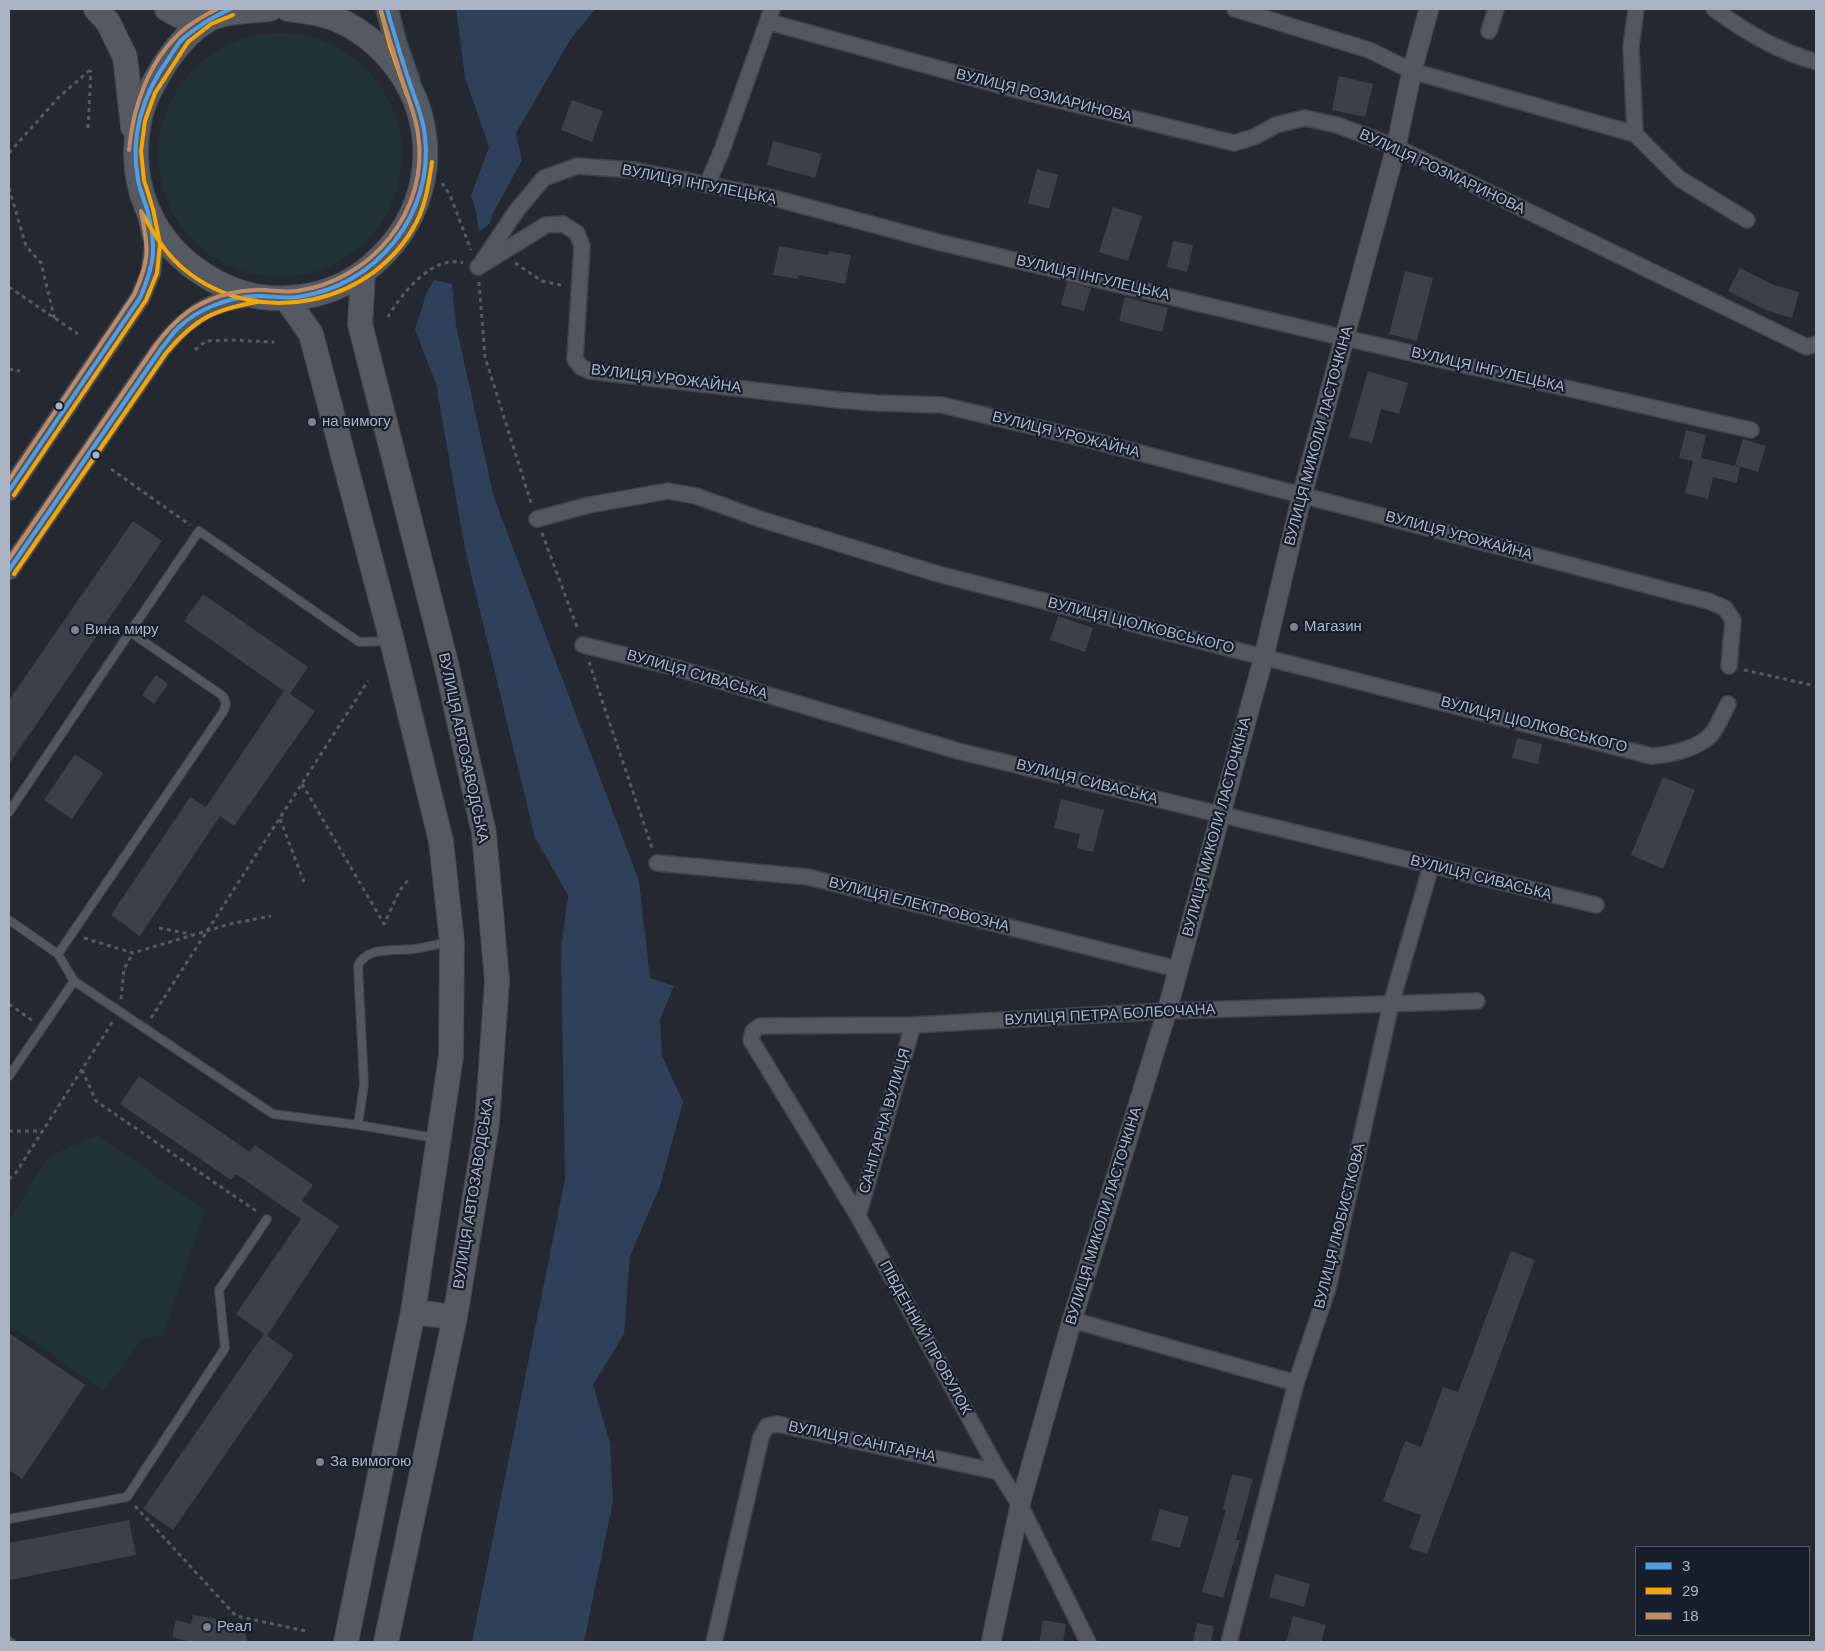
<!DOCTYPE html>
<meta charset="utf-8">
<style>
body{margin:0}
#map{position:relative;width:1825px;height:1651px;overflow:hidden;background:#242830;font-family:Arial,sans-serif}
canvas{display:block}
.frame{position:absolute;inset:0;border:10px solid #abb4c4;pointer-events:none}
.legend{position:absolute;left:1635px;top:1546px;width:175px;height:90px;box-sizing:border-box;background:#171e2b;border:1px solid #525a68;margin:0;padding:6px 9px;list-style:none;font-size:15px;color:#abb4c4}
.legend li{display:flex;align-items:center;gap:10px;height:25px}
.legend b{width:25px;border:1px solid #525a68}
</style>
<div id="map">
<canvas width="1825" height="1651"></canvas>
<div class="frame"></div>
<ul class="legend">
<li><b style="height:6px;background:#4d9ee5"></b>3</li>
<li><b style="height:6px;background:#f7a600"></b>29</li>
<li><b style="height:6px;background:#c18c65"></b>18</li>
</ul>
</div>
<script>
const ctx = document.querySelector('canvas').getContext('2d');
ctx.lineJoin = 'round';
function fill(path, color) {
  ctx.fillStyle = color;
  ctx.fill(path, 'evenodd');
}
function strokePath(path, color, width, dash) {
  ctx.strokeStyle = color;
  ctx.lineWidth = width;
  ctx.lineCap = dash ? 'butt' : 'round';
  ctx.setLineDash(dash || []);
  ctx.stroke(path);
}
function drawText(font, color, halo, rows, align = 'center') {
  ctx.font = font + ' Arial,sans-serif';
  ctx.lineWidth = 4.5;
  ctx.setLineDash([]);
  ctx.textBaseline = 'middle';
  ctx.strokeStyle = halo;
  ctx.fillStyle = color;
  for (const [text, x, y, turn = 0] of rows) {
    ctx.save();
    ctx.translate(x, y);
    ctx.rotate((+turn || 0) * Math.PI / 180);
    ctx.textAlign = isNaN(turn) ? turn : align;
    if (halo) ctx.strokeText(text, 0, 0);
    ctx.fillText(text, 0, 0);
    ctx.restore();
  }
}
const green = new Path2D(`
 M158 155a122 122 0 1 1 244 0a122 122 0 1 1-244 0Z
 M97,1135L205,1210L163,1335L140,1340L104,1391L9,1325V1220L49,1156Z`);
const water = new Path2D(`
 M456,9H595L570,40L516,133L522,160L492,215L490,223L479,232L476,212L471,195L489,147L465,77Z
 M434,280L452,284L456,325L494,498L639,881L650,978L674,986L660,1019L662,1056L683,1102L660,1186L630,1256L624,1334L593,1385L610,1443L613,1501L584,1642H472L565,1179L561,949L568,895L535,838L465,549L436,384L415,329L427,292Z`);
const building = new Path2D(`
 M1339,76L1373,84L1365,117L1332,110Z
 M572,100L603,111L592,142L561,130Z
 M773,141L822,154L815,178L767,165Z
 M1037,169L1058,175L1049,209L1028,203Z
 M1113,207L1142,216L1128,261L1099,252Z
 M1173,241L1193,245L1187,272L1167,267Z
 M779,246L828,255L829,251L851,255L845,284L799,275L798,279L773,275Z
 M1740,268L1774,285L1799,292L1792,318L1768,311L1728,291Z
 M1405,271L1433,278L1417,341L1389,334Z
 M1067,282L1091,288L1084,311L1061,305Z
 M1125,297L1168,308L1162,332L1119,321Z
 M1368,371L1408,383L1399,414L1381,409L1372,443L1349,437Z
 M1686,430L1706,435L1701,458L1740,467L1737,483L1713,477L1708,499L1685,493L1693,461L1679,458Z
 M1743,439L1766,446L1758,472L1735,465Z
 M133,521L162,541L9,764V700Z
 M203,594L308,667L290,694L315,711L234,826L220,816L140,936L111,915L190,797L206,807L284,691L184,621Z
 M1058,616L1093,628L1085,652L1050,640Z
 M156,675L168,684L154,704L142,695Z
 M1517,738L1542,744L1538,764L1512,758Z
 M75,754L103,773L72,819L44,800Z
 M1663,777L1695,790L1663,869L1631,855Z
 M1061,799L1104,810L1093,852L1077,848L1080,834L1054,828Z
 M139,1076L250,1152L255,1145L313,1185L302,1201L339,1226L267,1336L294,1355L173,1530L143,1509L264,1334L236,1314L301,1219L236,1174L231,1180L120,1104Z
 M1511,1251L1535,1260L1427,1554L1409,1548L1421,1515L1383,1501L1405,1441L1421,1447L1443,1387L1458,1392Z
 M9,1333L85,1385L22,1479L9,1470Z
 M1232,1474L1253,1479L1236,1540H1240L1223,1598L1202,1592L1226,1510L1223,1509Z
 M1160,1509L1189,1517L1180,1548L1151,1540Z
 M129,1520L136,1555L9,1580V1543Z
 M1275,1574L1310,1584L1304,1607L1269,1597Z
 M193,1615L230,1621L245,1631L247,1642H186L187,1641L172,1637L176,1620L191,1624Z
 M1293,1616L1326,1625L1321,1642H1286Z
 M1043,1620L1066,1624L1063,1642H1039Z
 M1197,1623L1214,1626L1211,1642H1193Z`);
const path = new Path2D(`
 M88,128L91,70
 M9,153L58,98L91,69
 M442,183L450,195L471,250
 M9,188L26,246L41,263L55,320
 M515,263L542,281L565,286
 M479,282L485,357L532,506
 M9,287L78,334
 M388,317C401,294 433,254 463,263
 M195,350L206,341L233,340L274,342
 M9,369L20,371
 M111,469L190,525
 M542,533L578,630
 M589,662L652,848
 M1744,670L1816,686
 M302,784L384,924L400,890L408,880
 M280,819L304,882
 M159,928L191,934
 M84,938L133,953L230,924L271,916
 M121,999L124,969L133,953
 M9,1004L33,1021
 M151,1018L368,681
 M82,1070L96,1101L259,1213
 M9,1131H42
 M9,1179L15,1174L113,1021
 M135,1506L236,1616L306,1631`);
const service = new Path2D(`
 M9,812L130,632
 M9,920L58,954
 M74,981L273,1114L358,1125L435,1138
 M9,1076L74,981L58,954L223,712L226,704L223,696L130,632L199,531L359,642L390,641
 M358,1125L364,1084L358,966C366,946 396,951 414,949C426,947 438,944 449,942
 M9,1519L127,1497L225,1348L219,1290L267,1219
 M9,1641L11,1642`);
const minor = new Path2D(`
 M1235,9L1369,50L1412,71L1635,134
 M1636,9L1631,47L1635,134L1680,179L1747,220
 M1714,9C1747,33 1776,50 1816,62
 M769,22L1017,90L1234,143L1254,137L1276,125L1305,118L1337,125L1396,147L1807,347L1816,344
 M1489,31L1496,9
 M707,185L722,150L772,9
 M482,262L517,210L544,178L577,166L634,170L770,197L938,242L1345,338L1751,430
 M478,267L546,225L563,224L577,233L582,246L575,359L581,367L590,371L838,400L877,403L942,405L1094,441L1708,601L1725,608L1733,620L1729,666
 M537,519L589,505L668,491L696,496L760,519L938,574L1651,756C1670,755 1702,748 1713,732C1719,724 1723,713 1728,704
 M583,645L673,667L958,751L1596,905
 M657,863L808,877L1177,969
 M858,1216L913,1025
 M1072,1320L1296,1383
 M714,1642L761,1437L767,1426L777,1424L999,1472
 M1088,1642L1020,1505L999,1472L858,1216L751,1040L753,1031L760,1026L913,1025L1167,1011L1477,1001
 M1229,1642L1296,1383L1328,1288L1391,1004L1431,866`);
const tertiary = new Path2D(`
 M9,491L140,298L151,272L154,244L148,218
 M9,570L161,349C178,328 197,309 223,302C233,299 244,298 254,296
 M991,1642L1020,1505L1072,1320L1167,1011L1264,656L1302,495L1396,147L1412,71L1429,9`);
const secondary = new Path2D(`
 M387,9L396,44L409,81`);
const primary = new Path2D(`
 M96,9L108,22L125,57L133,127
 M167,9L180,16H218
 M270,9C252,11 222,11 208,20C187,32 172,52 160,72C151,87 142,104 139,122C127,184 152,243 206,276C230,291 259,300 287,298C319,297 350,285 373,264C454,194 438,73 345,23C328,14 307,11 288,9
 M363,273L360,324L447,667L484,833L497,981L487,1123L455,1317L386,1642
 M286,298L311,334L392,641L441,841L452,942L451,1056L413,1312L346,1642
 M413,1312L455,1317`);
const bus1 = new Path2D(`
 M9,491L140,298C155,263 157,247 147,209C144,200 140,190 138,180C130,136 143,94 169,58C174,51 178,42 185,37C199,25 213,17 230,9
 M9,570L161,349C167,342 171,335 178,328C198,309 228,297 257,296C271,296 284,299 298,297C376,286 434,215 425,136C423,117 415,99 409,81C401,57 394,33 387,9`);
const bus2 = new Path2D(`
 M381,11L390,46L407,95
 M142,213C154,234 166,255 185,270C259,330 374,305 417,221C426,203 429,182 432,162
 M14,495L146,300L157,273L160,244L153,209L144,180L141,151L145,121L155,93L188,42L211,24L233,15
 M14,574L166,353C196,318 213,310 257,302`);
const bus3 = new Path2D(`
 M129,150C133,107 148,62 181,32C192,22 205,15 217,9
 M9,480L134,295C150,259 149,249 141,211
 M9,559L156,345C161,339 166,331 173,325C193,303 225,291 255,290C269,289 282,293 297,291C371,281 430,211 418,134C416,117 409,100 403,83C396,59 388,35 381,11`);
const markers = [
 [59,406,4.5,"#abb4c4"],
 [312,422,5,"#7c8390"],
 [96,455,4.5,"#abb4c4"],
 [1294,627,5,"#7c8390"],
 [75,630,5,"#7c8390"],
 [320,1462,5,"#7c8390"],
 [207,1627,5,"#7c8390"]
];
const streetNames = [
 ["ВУЛИЦЯ РОЗМАРИНОВА",1044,96,14],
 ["ВУЛИЦЯ РОЗМАРИНОВА",1442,172,25],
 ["ВУЛИЦЯ ІНГУЛЕЦЬКА",699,185,11],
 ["ВУЛИЦЯ ІНГУЛЕЦЬКА",1093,278,13],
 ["ВУЛИЦЯ ІНГУЛЕЦЬКА",1488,370,13],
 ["ВУЛИЦЯ УРОЖАЙНА",666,379,7],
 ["ВУЛИЦЯ УРОЖАЙНА",1066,435,14],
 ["ВУЛИЦЯ МИКОЛИ ЛАСТОЧКІНА",1319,436,-75],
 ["ВУЛИЦЯ УРОЖАЙНА",1459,536,15],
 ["ВУЛИЦЯ ЦІОЛКОВСЬКОГО",1141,626,14],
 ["ВУЛИЦЯ СИВАСЬКА",697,675,16],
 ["ВУЛИЦЯ ЦІОЛКОВСЬКОГО",1534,725,14],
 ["ВУЛИЦЯ АВТОЗАВОДСЬКА",463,748,78],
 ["ВУЛИЦЯ СИВАСЬКА",1087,782,14],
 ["ВУЛИЦЯ МИКОЛИ ЛАСТОЧКІНА",1217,827,-75],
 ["ВУЛИЦЯ СИВАСЬКА",1481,878,14],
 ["ВУЛИЦЯ ЕЛЕКТРОВОЗНА",919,905,14],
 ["ВУЛИЦЯ ПЕТРА БОЛБОЧАНА",1110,1015,-3],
 ["САНІТАРНА ВУЛИЦЯ",885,1121,-74],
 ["ВУЛИЦЯ АВТОЗАВОДСЬКА",474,1193,-81],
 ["ВУЛИЦЯ МИКОЛИ ЛАСТОЧКІНА",1104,1216,-73],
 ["ВУЛИЦЯ ЛЮБИСТКОВА",1340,1226,-76],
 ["ПІВДЕННИЙ ПРОВУЛОК",925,1338,61],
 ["ВУЛИЦЯ САНІТАРНА",862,1442,12]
];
const poiNames = [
 ["на вимогу",322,422],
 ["Магазин",1304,627],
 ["Вина миру",85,630],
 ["За вимогою",330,1462],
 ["Реал",217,1627]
];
fill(green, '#213236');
fill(water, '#2f405a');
fill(building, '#3c4048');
strokePath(service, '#40434a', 10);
strokePath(minor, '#40434a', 18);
strokePath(tertiary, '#40434a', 21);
strokePath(secondary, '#40434a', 24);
strokePath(primary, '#41454d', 26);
strokePath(path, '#555b62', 3, [4, 4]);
strokePath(service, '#525760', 8);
strokePath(minor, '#525760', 15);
strokePath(tertiary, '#525760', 19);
strokePath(secondary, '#51565e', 21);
strokePath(primary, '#555962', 24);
strokePath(bus1, '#4d9ee5', 4);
strokePath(bus2, '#f7a600', 4);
strokePath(bus3, '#c18c65', 4);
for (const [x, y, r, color] of markers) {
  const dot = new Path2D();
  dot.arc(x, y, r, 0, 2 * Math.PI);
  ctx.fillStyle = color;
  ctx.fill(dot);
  strokePath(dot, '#171e2b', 2);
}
drawText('15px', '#abb4c4', '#171e2b', streetNames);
drawText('15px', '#abb4c4', '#171e2b', poiNames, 'left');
</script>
